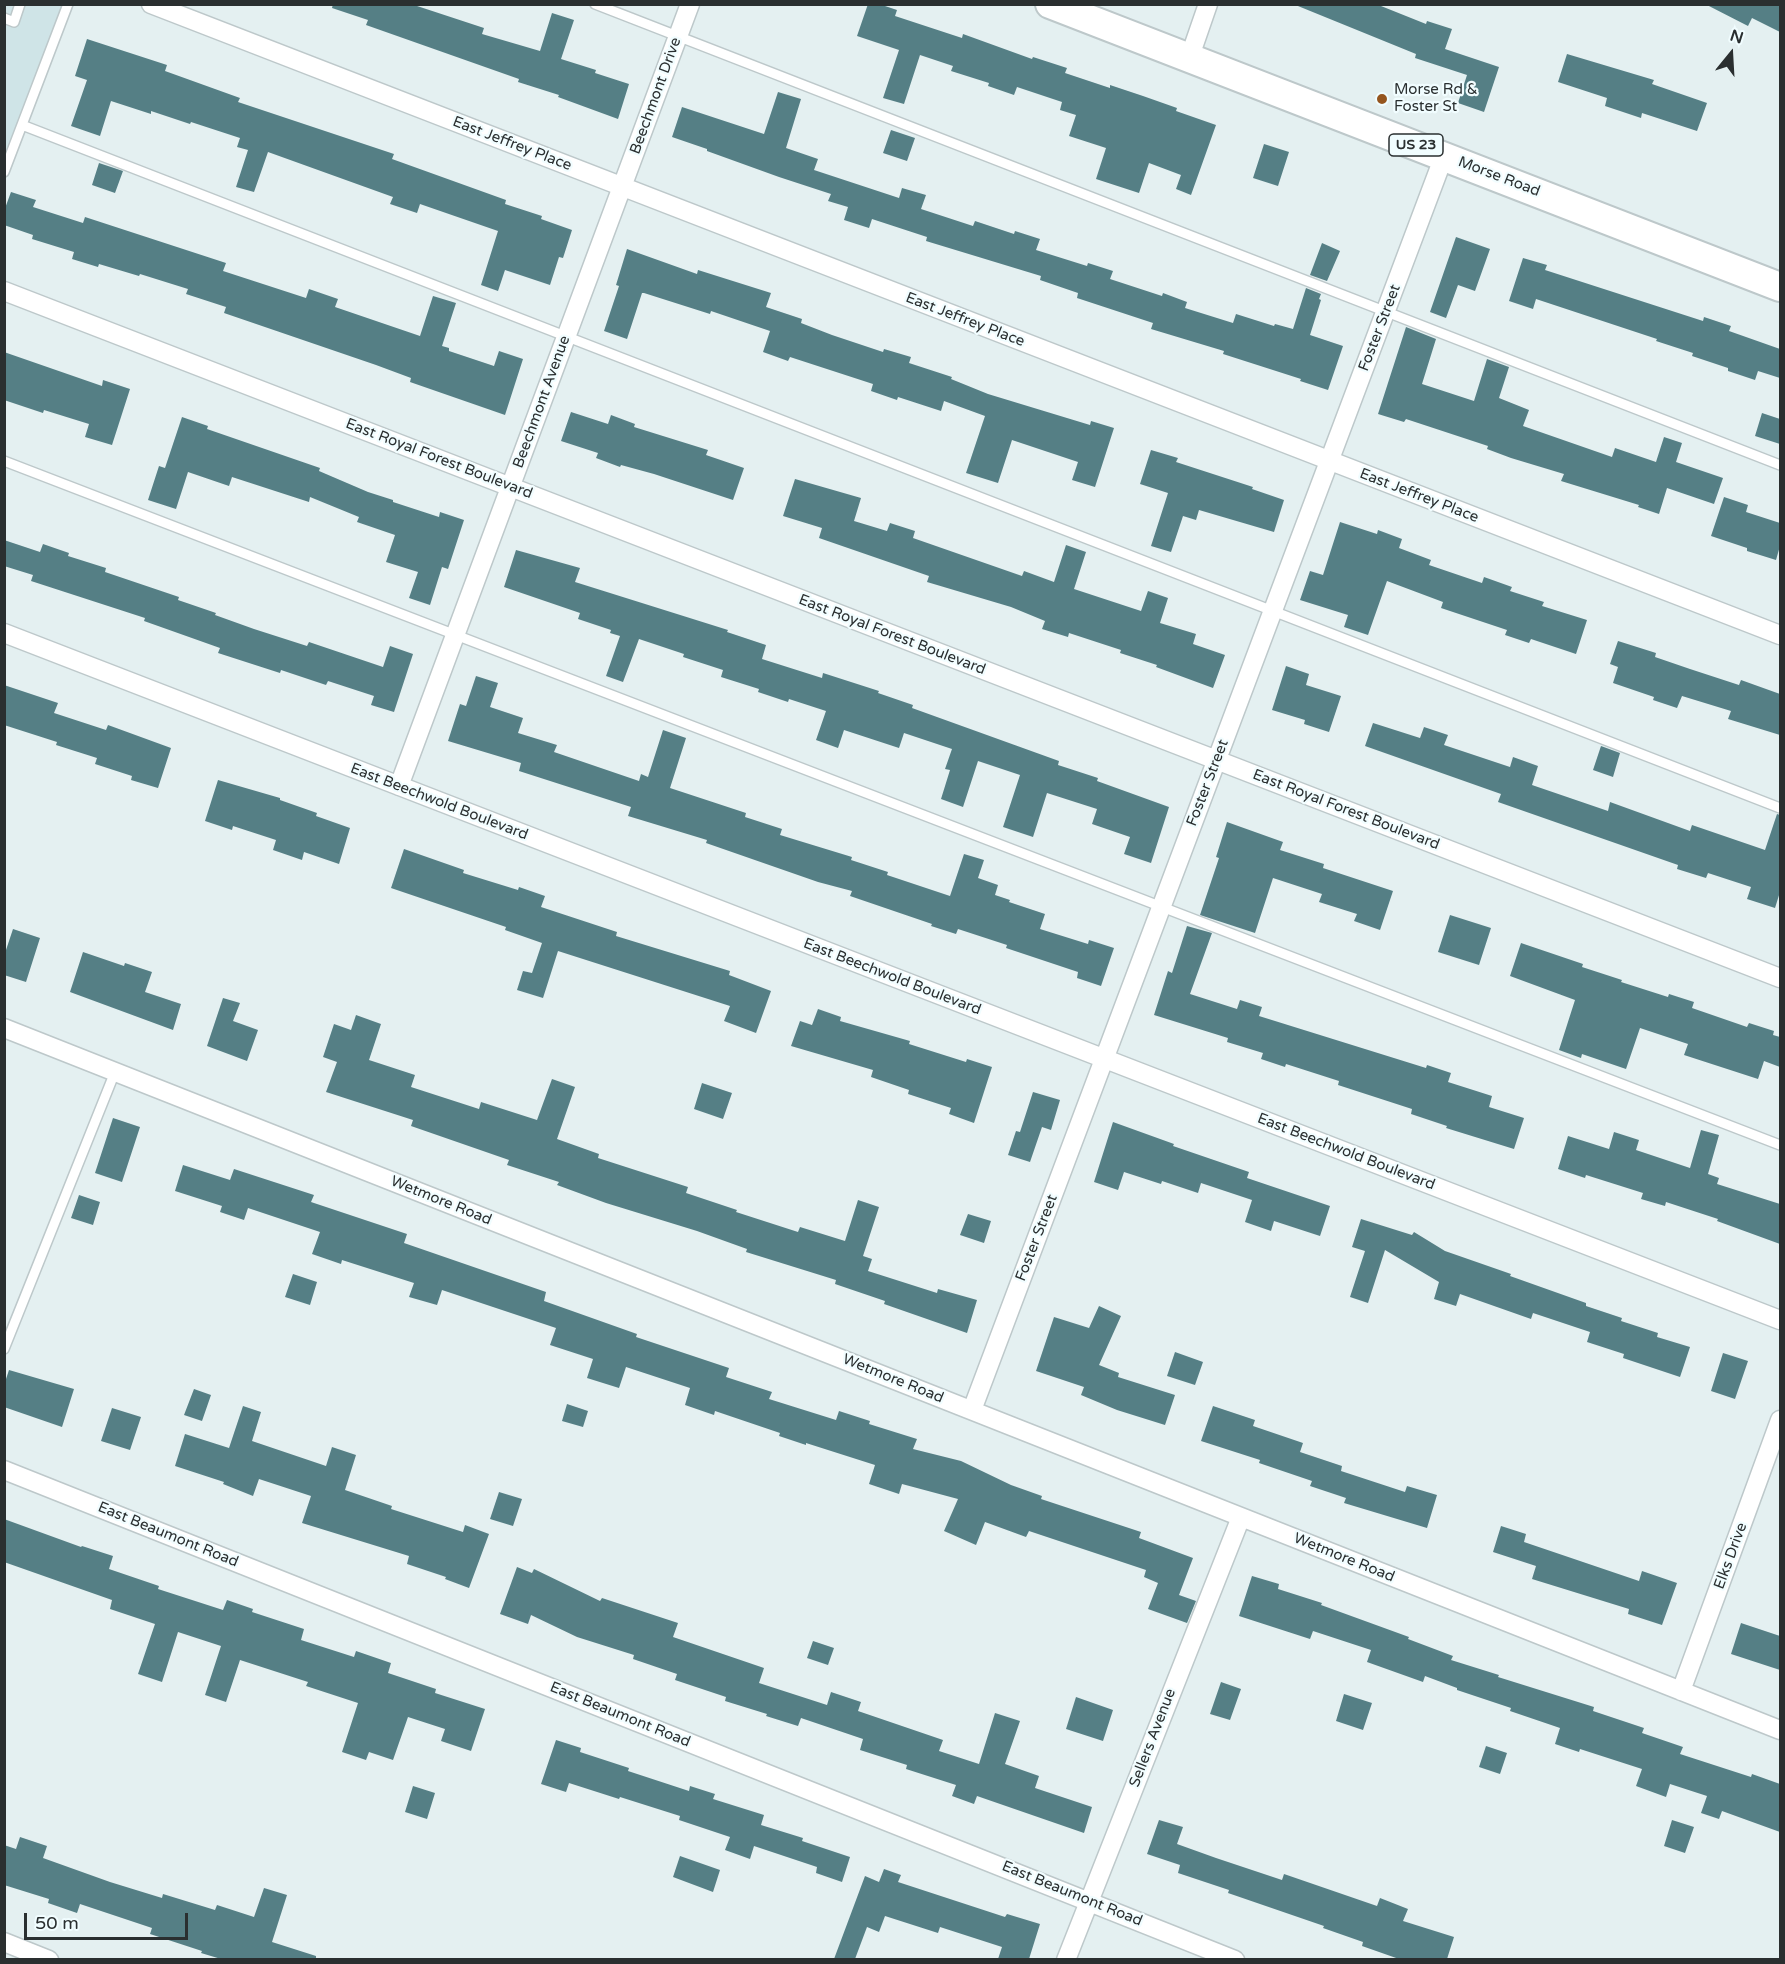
<!DOCTYPE html>
<style>
body{margin:0}
#map{position:relative;width:1785px;height:1964px;overflow:hidden;background:#e4f0f1;font-family:"Varela Round",sans-serif}
canvas{display:block}
.frame{position:absolute;inset:0;border:6px solid #2a2f30;pointer-events:none}
.north{position:absolute;left:1701px;top:24px;width:60px;height:60px;-webkit-text-stroke:4px #f1fdff;paint-order:stroke;rotate:18deg;font-size:16px;font-weight:700;line-height:24px;text-align:center;color:#2a2f30}
.north::after{content:'';display:block;margin:auto;width:21px;height:27px;background:#2a2f30;clip-path:polygon(50% 0,100% 100%,50% 72%,0 100%)}
.scale{position:absolute;left:24px;top:1913px;width:164px;height:27px;box-sizing:border-box;border:3px solid #2a2f30;border-top:0;padding-left:8px;font-size:18px;line-height:21px;white-space:nowrap;color:#2a2f30;-webkit-text-stroke:4px #f1fdff;paint-order:stroke}
</style>
<div id="map">
<canvas width="1785" height="1964"></canvas>
<div class="frame"></div>
<div class="north">N</div>
<div class="scale">50 m</div>
</div>
<script>
const ctx = document.querySelector('canvas').getContext('2d');
ctx.lineJoin = 'round';
function fill(path, color) {
  ctx.fillStyle = color;
  ctx.fill(path, 'evenodd');
}
function strokePath(path, color, width, dash) {
  ctx.strokeStyle = color;
  ctx.lineWidth = width;
  ctx.lineCap = dash ? 'butt' : 'round';
  ctx.setLineDash(dash || []);
  ctx.stroke(path);
}
function drawText(font, color, halo, rows, align = 'center') {
  ctx.font = font + ' "Varela Round",sans-serif';
  ctx.lineWidth = 4.5;
  ctx.setLineDash([]);
  ctx.textBaseline = 'middle';
  ctx.strokeStyle = halo;
  ctx.fillStyle = color;
  for (const [text, x, y, turn = 0] of rows) {
    ctx.save();
    ctx.translate(x, y);
    ctx.rotate((+turn || 0) * Math.PI / 180);
    ctx.textAlign = isNaN(turn) ? turn : align;
    if (halo) ctx.strokeText(text, 0, 0);
    ctx.fillText(text, 0, 0);
    ctx.restore();
  }
}
const built = new Path2D(`
 M5,5H68L5,171Z`);
const building = new Path2D(`
 M333,4H411L484,28L482,34L540,51L552,13L574,20L561,59L596,70L595,73L629,84L618,119L558,97L559,95L518,82L519,79L366,25L368,20L332,8Z
 M868,4H879L897,10L895,16L962,38L963,34L1032,59L1033,57L1067,68L1065,73L1110,88V85L1143,96L1177,108L1176,111L1216,125L1191,195L1176,189L1181,175L1149,163L1139,193L1096,179L1106,148L1069,136L1076,115L1060,110L1062,102L1017,87L1014,95L988,86L989,83L951,71L953,66L920,55L904,104L883,98L899,50L857,36Z
 M1293,4H1376L1426,24L1427,21L1452,29L1445,49L1499,67L1484,112L1458,103L1467,75L1415,58L1416,54Z
 M1705,4H1780V32L1752,18L1748,26Z
 M87,39L167,65L165,71L240,98L238,102L394,154L392,159L506,200L505,204L542,216L541,219L572,230L563,258L559,257L550,285L505,270L498,291L481,285L498,231L420,204L417,213L390,204L393,197L268,152L254,192L236,187L248,150L237,147L240,138L191,122L190,124L151,111V114L111,101L100,136L71,126L87,80L75,76Z
 M1567,54L1654,80L1652,84L1707,103L1697,131L1642,113L1641,118L1605,106L1607,98L1558,82Z
 M778,92L801,99L786,148L818,159L814,170L899,198L902,188L926,195L921,209L973,226L975,221L1014,234L1015,231L1040,239L1036,250L1087,266L1088,263L1113,271L1110,279L1162,296L1163,293L1187,302L1185,308L1233,323L1236,314L1274,326L1275,324L1293,329L1306,288L1321,294L1319,299L1321,300L1310,335L1343,346L1328,390L1300,381L1301,379L1223,354L1224,351L1151,329L1153,323L1077,298L1078,293L1040,280L1041,276L926,241L927,237L872,219L869,228L844,220L848,207L828,201L831,194L779,177L707,151V149L672,137L682,107L764,134Z
 M891,130L915,138L907,161L883,153Z
 M1264,144L1289,152L1278,186L1253,178Z
 M99,163L123,171L115,193L92,185Z
 M11,192L36,200L33,207L83,223L85,217L226,263L223,271L306,298L309,289L338,299L335,307L420,336L433,296L456,303L442,346L449,348V351L494,366L499,351L523,359L505,415L410,382L411,378L376,365L224,313L226,307L186,294L188,289L140,274L139,276L99,264L98,267L72,259L74,252L32,239L33,235L4,225V211Z
 M1456,237L1490,249L1475,291L1458,285L1446,318L1430,312Z
 M1322,243L1340,251L1327,281L1310,275Z
 M627,249L697,274L698,270L771,293L766,307L802,319L801,323L832,335L883,352L884,349L911,357L909,363L952,377L951,379L988,394L1090,425L1091,421L1114,428L1095,487L1072,480L1078,462L1012,440L998,483L966,473L985,416L944,401L941,411L898,397L897,400L871,391L873,384L790,357L788,361L763,352L770,331L711,311L710,314L644,293H642L627,339L604,331L619,286L616,285Z
 M1523,258L1547,265L1545,270L1703,321L1704,317L1731,326L1729,331L1780,349V378L1758,371L1755,380L1728,371V368L1692,356L1693,353L1656,341L1657,339L1536,299L1533,309L1509,301Z
 M1406,327L1436,339L1422,384L1474,401L1487,359L1509,367L1499,398L1529,410L1523,426L1612,457L1615,448L1656,462L1664,437L1682,443L1676,462L1723,478L1714,504L1667,488L1659,514L1638,507L1639,505L1561,481L1564,474L1511,458L1487,449L1488,446L1406,419L1404,422L1378,414Z
 M4,352L102,386L103,380L130,389L112,445L85,437L89,424L44,410L43,413L4,400Z
 M571,412L608,424L611,415L635,424L634,427L708,450L706,455L744,468L733,500L654,474L621,465L620,467L596,458L598,453L561,441Z
 M1762,413L1780,419V444L1755,436Z
 M182,417L208,426L207,429L320,468L319,471L368,492L393,500V502L439,517L440,512L464,520L448,569L442,567L430,605L409,598L418,572L386,562L395,535L357,522L359,517L310,497L309,502L232,477L229,486L188,472L176,509L148,500L159,466L165,468Z
 M1151,450L1178,458L1176,462L1253,487L1252,489L1284,500L1274,532L1199,510L1196,520L1183,516L1171,552L1151,546L1168,493L1140,484Z
 M795,479L861,498L854,521L887,531L890,523L915,531L913,538L1022,576L1024,571L1054,582L1066,545L1086,552L1074,589L1141,611L1148,591L1168,598L1160,623L1196,634L1193,644L1225,655L1213,688L1156,667L1157,665L1120,653L1121,650L1069,633L1068,637L1042,629L1045,621L1011,607L927,582L929,576L819,538L822,528L783,516Z
 M1724,497L1748,505L1746,512L1780,523V546L1776,560L1747,551V548L1711,536Z
 M1340,522L1377,534L1378,530L1402,539L1399,548L1431,560L1429,565L1482,583L1484,577L1512,587L1510,591L1544,602L1542,606L1587,620L1576,654L1531,639L1529,643L1505,635L1507,630L1441,608L1443,602L1387,581L1368,635L1344,627L1348,615L1300,600L1310,571L1323,575Z
 M4,540L40,552L43,544L69,553L68,556L106,568L105,572L179,597L178,600L216,613L215,615L254,629L307,646L309,642L383,667L390,646L413,654L394,712L371,705L374,696L328,681L326,685L281,670L280,673L218,653L220,648L144,621L145,618L31,581L33,575L4,566Z
 M516,550L580,568L575,582L728,630L727,632L766,645L762,659L822,678L823,673L879,691L878,693L913,705L912,708L1059,761L1058,765L1098,778L1097,781L1169,807L1151,863L1124,854L1130,837L1092,824L1097,809L1047,793L1033,837L1003,827L1020,775L978,761L963,807L941,799L950,770L945,769L952,749L904,733L899,748L844,730L838,748L816,740L826,711L789,699L788,702L758,692L759,689L721,677L723,670L683,657L684,654L639,639L623,682L606,676L620,636L610,633L611,630L578,619L580,613L504,587Z
 M1618,641L1656,653L1655,657L1690,669L1739,685L1741,680L1780,694V735L1728,719L1731,711L1682,696L1677,708L1653,700L1654,697L1613,683L1618,667L1610,664Z
 M1286,666L1309,674L1306,685L1341,696L1329,732L1304,724L1305,720L1272,710Z
 M476,676L498,683L490,707L523,718L518,733L557,745L554,752L639,781L641,774L648,777L663,730L686,738L670,788L746,813L745,817L782,829L780,835L852,857L851,860L888,872L887,875L950,896L964,854L984,860L978,878L998,885L995,895L1010,900L1009,902L1045,914L1040,929L1088,944L1089,940L1114,948L1101,986L1077,978L1078,972L1006,948L1007,945L958,929L956,934L931,926L932,924L850,896L852,891L818,882L706,843L707,840L628,816L631,807L519,771L521,763L448,741L460,704L466,706Z
 M4,685L58,703L54,713L106,730L108,725L171,748L158,788L131,780L132,776L95,764L97,758L56,745L57,742L4,725Z
 M1373,723L1420,738L1424,727L1448,735L1444,745L1510,767L1513,757L1538,766L1532,785L1608,811L1610,802L1690,831L1692,825L1765,850L1777,814L1780,815V892L1775,908L1747,899L1751,887L1708,873L1706,878L1677,869L1678,865L1498,802L1501,794L1365,746Z
 M1601,746L1620,753L1613,777L1593,770Z
 M218,780L280,798V800L317,813L316,816L350,828L339,864L304,852L302,860L273,850L276,840L233,826L232,830L205,821Z
 M1227,822L1283,842L1280,850L1324,864L1323,868L1393,891L1380,930L1354,921L1357,914L1319,902L1322,894L1273,878L1255,933L1200,915L1219,858L1216,857Z
 M404,849L464,870L463,873L518,890L519,887L545,896L541,907L617,932L616,936L730,971L729,975L771,991L756,1033L724,1021L730,1006L558,951L543,998L517,990L523,971L532,973L542,943L505,930L506,927L391,888Z
 M1450,915L1491,928L1479,965L1438,952Z
 M1187,926L1212,933L1190,994L1237,1009L1240,1000L1262,1007L1259,1016L1426,1068L1427,1065L1451,1073L1448,1082L1492,1096L1489,1107L1524,1118L1514,1149L1446,1128L1447,1126L1411,1114L1412,1109L1338,1085L1339,1081L1286,1064L1285,1067L1261,1059L1263,1053L1227,1042L1228,1038L1154,1015L1168,971L1172,973Z
 M13,929L40,938L26,982L4,975V956Z
 M1521,943L1583,964L1582,967L1622,980L1621,982L1668,997L1669,994L1694,1002L1692,1008L1747,1027L1749,1023L1774,1031L1773,1035L1780,1037V1067L1764,1061L1758,1079L1684,1055L1688,1044L1640,1028L1626,1069L1582,1054L1581,1058L1559,1050L1575,1000L1510,976Z
 M83,952L124,966L125,963L152,972L145,992L181,1004L173,1030L70,992Z
 M223,998L240,1003L233,1021L258,1030L247,1061L207,1046Z
 M818,1009L841,1017L840,1021L910,1041L909,1044L966,1062L967,1059L992,1067L974,1123L949,1114L951,1108L908,1094L909,1090L871,1077L873,1070L791,1046L800,1021L812,1025Z
 M356,1015L381,1024L369,1060L415,1075L411,1087L479,1109L481,1102L537,1120L552,1079L575,1087L557,1139L599,1154L598,1158L688,1187L686,1193L737,1210L736,1212L798,1232L800,1227L845,1241L858,1200L879,1207L863,1256L872,1259L868,1271L937,1293L938,1289L977,1300L967,1333L884,1304L885,1301L835,1284L836,1280L746,1252L747,1249L697,1231L606,1203L557,1185L559,1182L507,1165L509,1160L411,1126L413,1120L326,1092L337,1062L323,1057L334,1024L351,1030Z
 M702,1083L732,1093L723,1119L694,1109Z
 M1033,1092L1060,1100L1051,1130L1042,1127L1030,1162L1008,1155L1016,1131L1020,1132Z
 M113,1118L140,1127L122,1182L95,1173Z
 M1113,1122L1174,1144L1173,1146L1249,1172L1247,1178L1330,1206L1320,1236L1274,1221L1271,1231L1245,1222L1252,1200L1201,1183L1198,1193L1162,1181L1161,1184L1124,1172L1118,1190L1094,1182Z
 M1701,1130L1719,1135L1708,1174L1719,1178L1717,1184L1780,1204V1244L1717,1221L1718,1219L1666,1202L1665,1206L1641,1199L1643,1193L1586,1175L1585,1178L1558,1169L1568,1136L1609,1149L1614,1132L1639,1140L1636,1150L1690,1168Z
 M183,1165L230,1180L234,1169L314,1195L311,1202L407,1234L404,1243L546,1292L544,1301L637,1334L636,1337L729,1368L726,1377L772,1392L769,1399L836,1420L839,1411L870,1421L869,1424L917,1439L913,1449L961,1461L1011,1485L1042,1496L1041,1499L1141,1532L1139,1538L1193,1558L1179,1595L1196,1601L1187,1623L1148,1609L1158,1583L1144,1577L1146,1570L1029,1531L1026,1537L985,1522L976,1545L944,1531L958,1499L902,1484L899,1494L869,1484L875,1465L806,1443V1445L779,1436L780,1433L715,1411L714,1415L685,1405L690,1388L626,1367L619,1388L587,1378L593,1359L550,1345L556,1328L442,1290L437,1305L409,1297L414,1283L342,1260L341,1264L312,1254L320,1232L248,1208L244,1220L220,1212L222,1206L175,1191Z
 M79,1195L100,1202L93,1225L71,1218Z
 M968,1214L991,1221L984,1243L960,1235Z
 M1361,1219L1412,1235L1414,1232L1445,1251L1511,1274L1510,1276L1586,1303V1306L1622,1318L1621,1321L1658,1333L1657,1337L1690,1347L1680,1377L1623,1358L1624,1354L1587,1342L1590,1332L1533,1313L1531,1319L1460,1294L1456,1306L1434,1299L1439,1282L1385,1250L1368,1303L1350,1297L1365,1251L1352,1247Z
 M293,1274L317,1282L310,1305L285,1297Z
 M1099,1306L1121,1316L1099,1365L1119,1373L1118,1377L1175,1395L1165,1425L1117,1410L1081,1395L1084,1387L1036,1371L1054,1317L1089,1328Z
 M1175,1352L1203,1362L1195,1385L1167,1376Z
 M1723,1353L1748,1361L1735,1399L1711,1391Z
 M9,1370L74,1389L62,1427L4,1407V1385Z
 M194,1389L211,1395L202,1421L184,1415Z
 M567,1404L588,1411L583,1427L562,1421Z
 M243,1406L261,1412L252,1441L326,1466L332,1447L356,1455L345,1490L392,1506L391,1509L463,1532L465,1525L489,1534L469,1588L445,1579L446,1577L407,1564L409,1556L302,1523L311,1496L259,1479L253,1496L223,1484L224,1482L175,1466L185,1434L229,1448Z
 M1213,1406L1255,1420L1253,1426L1303,1443L1300,1452L1342,1466L1341,1471L1405,1492L1407,1486L1437,1495L1427,1528L1344,1503L1346,1498L1310,1486L1312,1481L1259,1463L1260,1460L1201,1441Z
 M112,1408L141,1417L130,1450L101,1441Z
 M499,1492L522,1499L513,1526L490,1519Z
 M4,1519L81,1547L82,1546L113,1556L109,1569L159,1586L158,1589L223,1610L227,1600L253,1609L252,1612L304,1629L301,1640L354,1657L356,1651L391,1663L388,1673L436,1689L435,1693L485,1709L471,1751L441,1741L445,1729L408,1717L393,1760L369,1752L366,1760L342,1752L358,1703L306,1686L308,1682L240,1660L226,1702L205,1695L221,1646L178,1632L162,1682L138,1674L155,1624L110,1609L112,1600L4,1562Z
 M1501,1526L1526,1534L1524,1542L1639,1581L1642,1571L1677,1583L1662,1625L1628,1614L1629,1609L1532,1579L1536,1566L1493,1552Z
 M517,1567L532,1573L534,1569L600,1601L602,1598L678,1623L673,1637L764,1668L759,1683L827,1705L831,1692L861,1702L858,1711L943,1740L939,1751L979,1764L995,1713L1020,1721L1005,1764L1039,1776L1035,1788L1092,1807L1084,1833L977,1796L974,1804L952,1796L956,1785L906,1769L907,1765L860,1750L863,1739L801,1718L798,1726L766,1716L767,1714L725,1701L726,1697L675,1680L677,1674L633,1659L634,1655L577,1637L531,1615L528,1624L500,1614Z
 M1252,1576L1279,1584L1278,1589L1322,1603L1321,1605L1409,1637L1408,1639L1453,1656L1451,1660L1499,1675L1498,1677L1594,1707L1593,1711L1644,1728L1642,1733L1683,1747L1680,1754L1751,1777L1752,1774L1780,1784V1832L1722,1811L1719,1819L1701,1813L1707,1796L1670,1784L1666,1797L1636,1786L1642,1769L1580,1749L1579,1752L1555,1744L1560,1728L1510,1711L1511,1708L1457,1690V1688L1425,1676L1423,1682L1367,1662L1371,1650L1313,1631L1310,1639L1239,1616Z
 M1741,1623L1780,1636V1670L1731,1654Z
 M813,1641L834,1648L828,1665L807,1658Z
 M1221,1682L1241,1689L1230,1720L1210,1714Z
 M1344,1694L1372,1703L1363,1730L1336,1721Z
 M1076,1697L1113,1710L1103,1741L1066,1729Z
 M556,1740L581,1748L580,1752L629,1768L628,1771L689,1791L690,1786L715,1794L713,1799L764,1815L761,1825L803,1838L802,1841L850,1857L842,1882L816,1873L817,1867L754,1846L750,1859L725,1850L730,1837L679,1820L680,1816L620,1797L619,1799L569,1783L566,1792L541,1784Z
 M1486,1746L1507,1753L1500,1774L1479,1767Z
 M413,1786L435,1793L427,1819L405,1812Z
 M1159,1820L1183,1827L1177,1844L1216,1858L1282,1880L1284,1874L1377,1906L1380,1898L1408,1909L1403,1921L1454,1937L1447,1959H1399L1362,1946L1363,1942L1323,1928L1324,1926L1228,1893L1229,1890L1178,1873L1180,1865L1147,1854Z
 M1672,1820L1694,1827L1685,1853L1664,1846Z
 M20,1837L47,1846L43,1858L110,1882L162,1898L163,1894L215,1910L217,1905L254,1917L264,1888L287,1895L272,1942L316,1956V1959H221L201,1953L202,1951L150,1934L152,1928L80,1904L77,1913L48,1903L49,1899L4,1885V1845L16,1849Z
 M680,1856L720,1870L713,1892L673,1877Z
 M884,1869L901,1875L898,1882L1005,1917L1007,1914L1040,1924L1029,1959H998L1002,1947L940,1927L938,1933L885,1916L879,1932L867,1927L855,1959H834L865,1876L879,1882Z`);
const service = new Path2D(`
 M595,4L1780,465
 M4,18L14,22L20,4
 M22,125L1780,808
 M4,172L68,4
 M4,461L1780,1145
 M4,1349L115,1072`);
const minor = new Path2D(`
 M151,4L1780,635
 M1189,59L1208,4
 M4,291L1780,978
 M4,633L1780,1320
 M399,786L690,4
 M4,1028L1780,1730
 M972,1410L1444,156
 M4,1470L1235,1960
 M1681,1691L1780,1420
 M4,1942L49,1960
 M1066,1960L1241,1517`);
const primary = new Path2D(`
 M1050,4L1780,287`);
const markers = [
 [1382,99,6,"#95551e"]
];
const shields = [
 [1416,145,54]
];
const shieldNames = [
 ["US 23",1416,145]
];
const poiNames = [
 ["Morse Rd &",1394,90],
 ["Foster St",1394,107]
];
const streetNames = [
 ["Beechmont Drive",656,96,-70],
 ["East Jeffrey Place",512,144,21],
 ["Morse Road",1499,177,21],
 ["East Jeffrey Place",965,320,21],
 ["Foster Street",1380,328,-69],
 ["Beechmont Avenue",542,402,-70],
 ["East Royal Forest Boulevard",439,459,21],
 ["East Jeffrey Place",1419,496,21],
 ["East Royal Forest Boulevard",892,635,21],
 ["Foster Street",1208,783,-69],
 ["East Beechwold Boulevard",439,802,21],
 ["East Royal Forest Boulevard",1346,810,21],
 ["East Beechwold Boulevard",892,977,21],
 ["East Beechwold Boulevard",1346,1152,21],
 ["Wetmore Road",441,1201,22],
 ["Foster Street",1037,1238,-69],
 ["Wetmore Road",893,1379,22],
 ["East Beaumont Road",168,1535,22],
 ["Elks Drive",1731,1556,-70],
 ["Wetmore Road",1344,1558,22],
 ["East Beaumont Road",620,1715,22],
 ["Sellers Avenue",1153,1738,-69],
 ["East Beaumont Road",1072,1894,22]
];
fill(built, '#cfe4e7');
fill(building, '#557f85');
strokePath(service, '#bdc8ca', 12);
strokePath(minor, '#bdc8ca', 21);
strokePath(primary, '#bdc8ca', 32);
strokePath(service, '#fff', 9);
strokePath(minor, '#fff', 18);
strokePath(primary, '#fff', 28);
for (const [x, y, r, color] of markers) {
  const dot = new Path2D();
  dot.arc(x, y, r, 0, 2 * Math.PI);
  ctx.fillStyle = color;
  ctx.fill(dot);
  strokePath(dot, '#f1fdff', 2);
}
for (const [x, y, w] of shields) {
  const box = new Path2D();
  box.roundRect(x - w / 2, y - 11, w, 22, 4.5);
  ctx.fillStyle = '#f1fdff';
  ctx.fill(box);
  strokePath(box, '#2a2f30', 1.5);
}
drawText('bold 14px', '#2a2f30', null, shieldNames);
drawText('15px', '#2a2f30', '#f1fdff', poiNames, 'left');
drawText('15px', '#2a2f30', '#f1fdff', streetNames);
</script>
